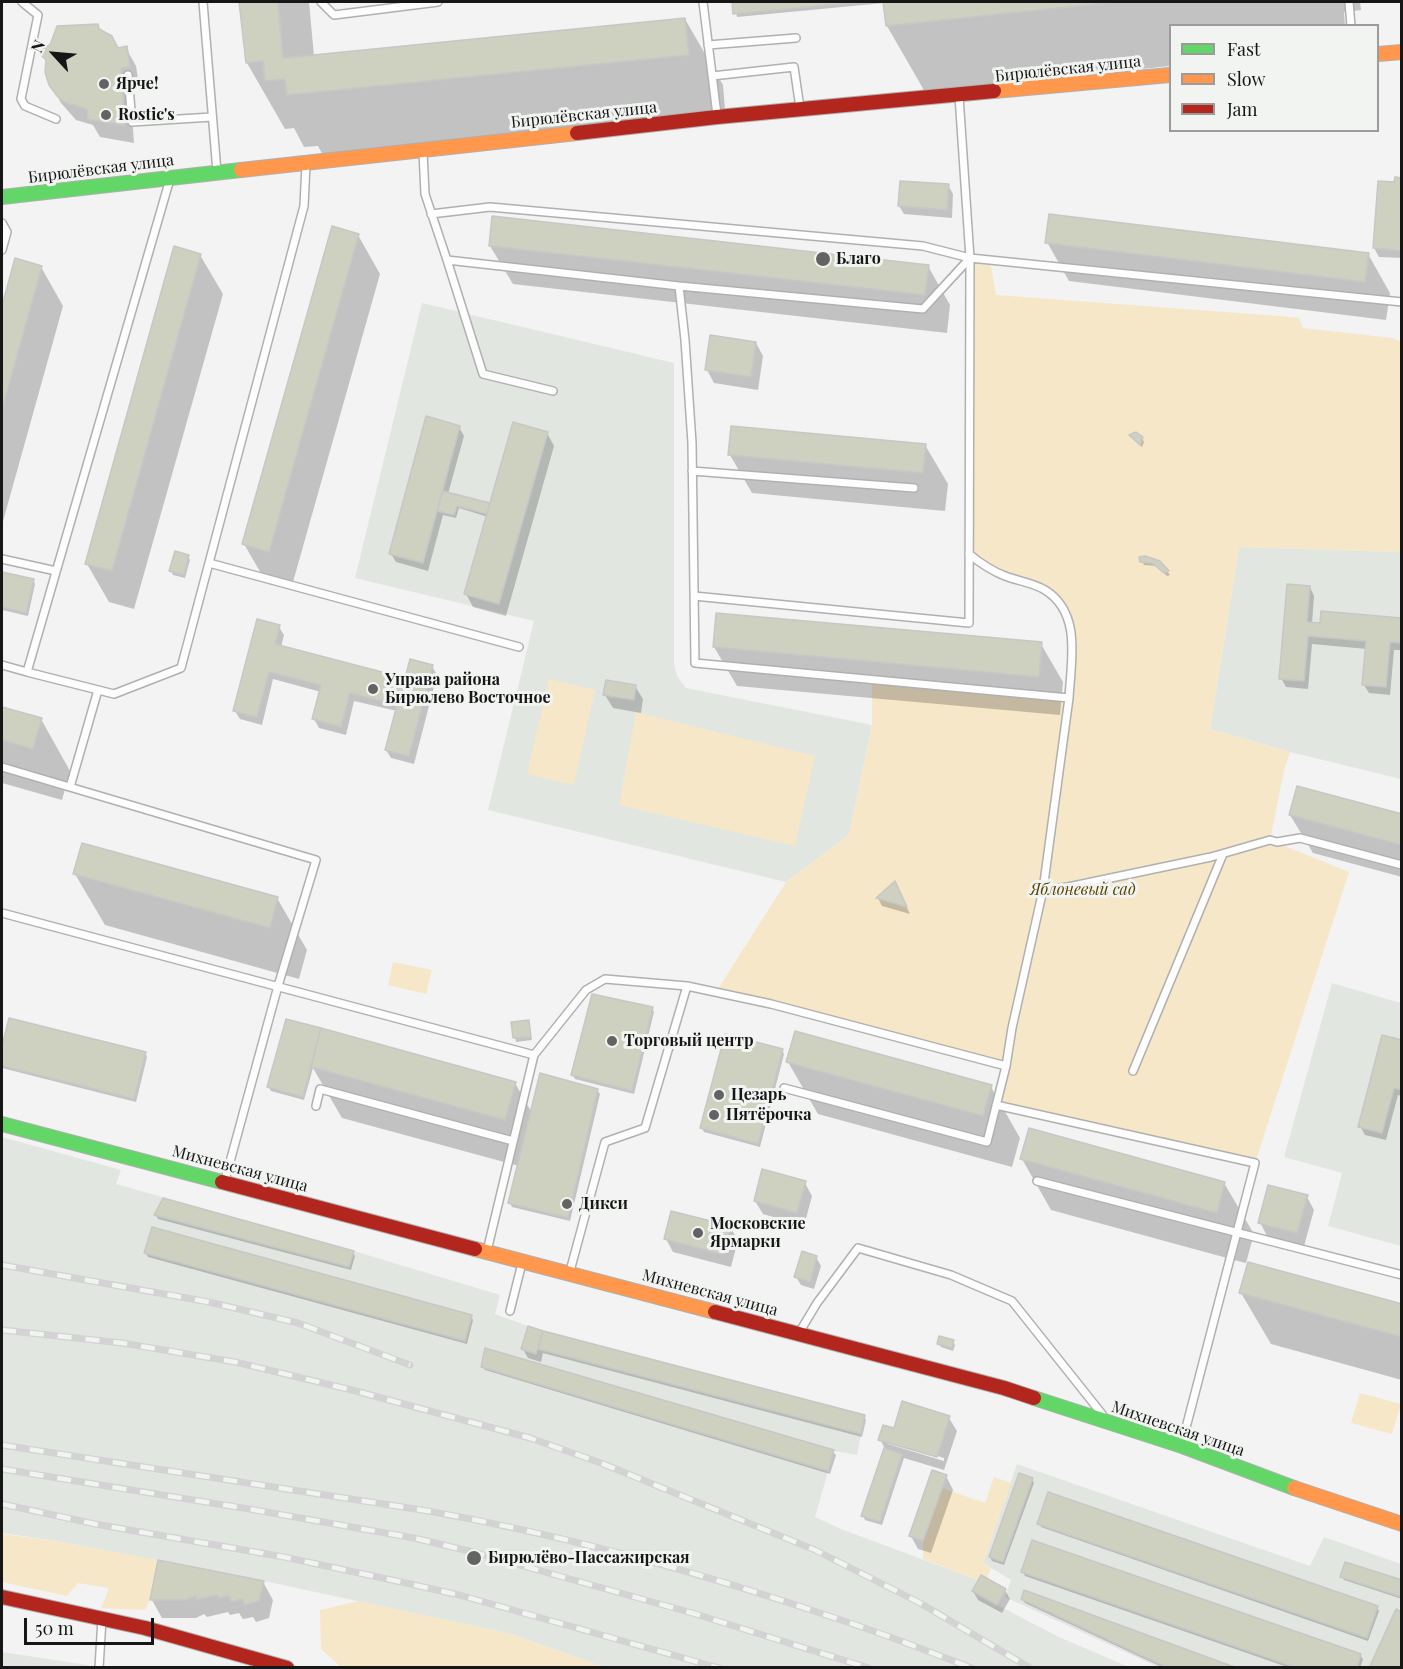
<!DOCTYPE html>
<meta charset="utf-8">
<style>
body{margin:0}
#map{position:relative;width:1403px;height:1669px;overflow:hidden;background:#f3f3f3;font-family:"Playfair Display",serif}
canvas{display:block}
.frame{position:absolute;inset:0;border:3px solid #151615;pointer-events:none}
.legend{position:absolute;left:1169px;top:24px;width:210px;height:108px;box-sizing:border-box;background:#f2f4f2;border:2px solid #9a9b9a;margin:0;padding:8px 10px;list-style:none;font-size:18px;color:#151615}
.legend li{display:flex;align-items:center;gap:12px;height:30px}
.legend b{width:30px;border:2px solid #9a9b9a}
.north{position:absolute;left:24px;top:24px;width:60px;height:60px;-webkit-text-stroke:4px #f2f4f2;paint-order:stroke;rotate:296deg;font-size:16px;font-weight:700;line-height:24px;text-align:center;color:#151615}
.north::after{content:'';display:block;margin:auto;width:21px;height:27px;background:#151615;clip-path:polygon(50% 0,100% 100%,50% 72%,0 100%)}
.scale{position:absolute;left:24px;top:1618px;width:130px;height:27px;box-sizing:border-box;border:3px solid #151615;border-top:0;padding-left:8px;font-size:18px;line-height:21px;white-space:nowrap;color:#151615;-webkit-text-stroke:4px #f2f4f2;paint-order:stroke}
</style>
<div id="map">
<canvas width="1403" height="1669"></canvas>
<div class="frame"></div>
<ul class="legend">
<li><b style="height:8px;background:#63d668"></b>Fast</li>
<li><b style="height:8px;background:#ff974d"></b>Slow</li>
<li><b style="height:8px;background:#b3261e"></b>Jam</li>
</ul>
<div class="north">N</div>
<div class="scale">50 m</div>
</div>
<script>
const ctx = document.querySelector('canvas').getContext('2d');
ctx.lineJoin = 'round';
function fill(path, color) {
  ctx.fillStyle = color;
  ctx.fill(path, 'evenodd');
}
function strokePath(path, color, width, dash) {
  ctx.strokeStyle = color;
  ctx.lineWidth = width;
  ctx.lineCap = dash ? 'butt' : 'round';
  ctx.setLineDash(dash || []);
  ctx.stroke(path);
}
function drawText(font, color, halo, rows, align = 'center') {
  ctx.font = font + ' "Playfair Display",serif';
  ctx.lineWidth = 6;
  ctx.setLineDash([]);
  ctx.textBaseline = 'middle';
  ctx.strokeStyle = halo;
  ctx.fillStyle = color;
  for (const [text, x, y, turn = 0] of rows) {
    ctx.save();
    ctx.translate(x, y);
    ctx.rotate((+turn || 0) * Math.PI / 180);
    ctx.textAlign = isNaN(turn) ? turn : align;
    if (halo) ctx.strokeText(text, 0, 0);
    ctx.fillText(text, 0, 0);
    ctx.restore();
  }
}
const built = new Path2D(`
 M422,303L674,363V663L677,676L686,688L872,725L849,835L786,882L488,810L534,621L355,578Z
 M1239,547L1401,552V779L1290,752L1210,729Z
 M1332,983L1401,1003V1246L1328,1226L1342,1173L1284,1157Z
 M2,1137L121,1170L116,1184L354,1251L500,1295L495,1314L528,1326L865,1415L857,1455L834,1451L815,1517L841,1529L978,1580L972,1592L1061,1638L1129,1667H604L511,1634L264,1581L50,1540L2,1533Z
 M1017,1464L1310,1566L1324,1537L1401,1564V1667H1158L1005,1597L1011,1580L983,1563Z
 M2,1652L88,1665L87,1667H2Z`);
const green = new Path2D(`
 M970,258L990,260L996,295L1279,316L1299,318L1303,328L1393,338L1401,342V552L1239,547L1210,729L1290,752L1284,770L1270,840L1349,872L1255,1163L996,1105L1005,1067L716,992L786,882L849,835L872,725V679L1068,698L1072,643L1063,606L1045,589L1005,576L969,554Z
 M549,679L595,690L574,785L527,774Z
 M636,712L815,756L795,846L619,805Z
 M393,962L432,970L426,994L388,985Z
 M1360,1393L1401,1404L1392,1434L1351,1423Z
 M994,1477L1011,1483L983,1563L991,1568L987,1579L981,1575L978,1580L923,1559V1541L942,1488L985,1503Z
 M2,1534L50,1540L158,1560L150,1600L145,1610L101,1608L109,1588L78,1583L67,1596L2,1582Z
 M359,1601L511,1634L604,1667H341L321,1649L320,1610Z`);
const shadow = new Path2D(`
 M241,2H309L314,56L685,19L723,85L726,121L326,161L318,146L304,147L294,128L285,129L247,63Z
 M734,2H1360L1361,10L1344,12L1345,26H1170V66L925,92L887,26L884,3L737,17Z
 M97,25L118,49L126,48L136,66L139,85L130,86L134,143L100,137L93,125L76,120L61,103L51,84Z
 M1402,179V258L1379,257L1374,248L1379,182L1396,184Z
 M948,185L953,194L952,218L904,214L899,206Z
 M358,235L380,274L291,589L266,582L244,544Z
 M1047,242L1368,254L1390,293L1386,320L1069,281Z
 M490,246L928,266L950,305L947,333L513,284Z
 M200,255L223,294L134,609L109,602L87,564Z
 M16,260L41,267L63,306L2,525V312Z
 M756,343L763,356L758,390L714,383L707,370Z
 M459,427L464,436L448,494L491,505L547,433L554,446L506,616L473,607L466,594L488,517L459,508L456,518L443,515L428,571L396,562L391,554Z
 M1131,436L1142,438L1144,442L1142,447Z
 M925,445L948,484L945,511L752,493L730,455Z
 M188,557L190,560L185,578L173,575L171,571Z
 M1142,561L1160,563L1170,575L1167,576L1156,566L1144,565Z
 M2,573L33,580L35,584L28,616L2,610Z
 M1310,587L1314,596L1312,624L1402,620V650H1394L1390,695L1369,693L1364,685L1367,649L1312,644L1308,689L1286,687L1281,678Z
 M279,627L284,635L281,647L406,680L432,666L437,675L414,764L391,758L386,750L397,711L354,701L346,735L319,728L314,719L321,692L273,679L262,725L240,719L235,711Z
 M1041,644L1063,682L1060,715L737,686L714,647Z
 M635,686L643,699L641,713L613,708L605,695Z
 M2,708L41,719L70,771L62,800L2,783Z
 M1290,815L1402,816V877L1313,853Z
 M75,874L277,898L307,950L299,979L105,925Z
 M899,892L910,914L882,906L878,898Z
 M652,1008L654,1012L634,1094L575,1079L573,1075Z
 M10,1020L145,1053L147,1057L136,1102L2,1068V1052Z
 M287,1021L515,1083L532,1113L597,1090L600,1094L570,1221L512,1207L510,1203L519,1166L342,1118L313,1068L304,1100L271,1091L269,1087Z
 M528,1022L532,1040L516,1042L512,1023Z
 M1402,1042V1096L1398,1095L1386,1140L1365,1135L1360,1126Z
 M782,1050L784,1054L760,1147L704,1132L702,1128Z
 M788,1062L991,1087L1020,1138L1012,1167L818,1114Z
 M1022,1159L1224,1183L1254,1234L1246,1263L1402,1306V1380L1271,1344L1241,1293L1249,1264L1051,1210Z
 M805,1183L812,1196L804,1226L763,1214L755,1201Z
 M1307,1197L1314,1210L1304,1246L1267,1236L1260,1222Z
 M156,1215L353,1252L355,1256L351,1270L158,1219Z
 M730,1227L738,1240L731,1267L673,1252L666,1239Z
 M146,1253L471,1316L473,1320L467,1344L148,1257Z
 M816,1257L821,1266L814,1289L801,1285L796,1277Z
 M543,1332L545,1335L864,1417L866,1420L862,1437L543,1353L541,1362L528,1358L523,1349Z
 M953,1342L955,1345L953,1351L941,1347L939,1344Z
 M483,1367L833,1452L836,1455L830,1474L485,1370Z
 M949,1418L957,1431L944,1470L904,1458L882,1525L865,1520L863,1516L885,1449L880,1439L895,1430ZM888,1441L944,1458V1461L888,1444Z
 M946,1476L953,1490L931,1553L918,1549L911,1536Z
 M1032,1479L1034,1483L1004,1565L992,1561L990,1557Z
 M1039,1523L1377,1607L1379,1611L1368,1641L1041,1527Z
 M1023,1572L1360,1655L1363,1659L1360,1668H1290L1025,1576Z
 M1342,1577L1402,1582V1599L1344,1580Z
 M263,1582L273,1600L269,1618L256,1622L253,1617L243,1619L239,1613L230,1615L228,1612L207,1617L204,1614L196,1618H162L152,1600Z
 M1005,1590L1010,1599L1002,1613L978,1600L973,1591Z
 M1023,1599L1233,1668H1164L1025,1603Z`);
const building = new Path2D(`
 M239,2H278L283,58L685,18L689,55L287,95L285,79L265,81L263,61L246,63Z
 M732,2H860L733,14Z
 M883,2H1116L886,26Z
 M98,24L99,29L112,36L118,48L127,46L130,67L121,68L125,126L88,119L87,109L64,102L57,96L49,85L45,72L46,60L41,55V50L44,46L50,45L57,26Z
 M1395,177L1402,178V251L1373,248L1378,181L1394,182Z
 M900,181L949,184L947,210L898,206Z
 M1049,214L1369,253L1365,282L1045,243Z
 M492,216L929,265L925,295L489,246Z
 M332,226L359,234L269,552L242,544Z
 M174,246L201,254L112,571L85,564Z
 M15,258L42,266L2,410V306Z
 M710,335L756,342L751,377L705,370Z
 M426,416L460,426L423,563L389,554Z
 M513,422L548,432L499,604L464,594Z
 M731,426L926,444L923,473L728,455Z
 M1136,432L1143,437L1140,445L1129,435Z
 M443,491L490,503L487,514L457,506L454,515L437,511Z
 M175,551L189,555L184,575L169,571Z
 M1145,556L1160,561L1169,571L1164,573L1152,563L1140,562L1139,557Z
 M2,572L34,579L26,613L2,607Z
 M1287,584L1310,586L1307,622L1320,623L1321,611L1402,618V643L1390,642L1386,687L1362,685L1366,641L1308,636L1304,681L1279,679Z
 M716,613L1042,642L1039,677L713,647Z
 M257,619L280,625L275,644L405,678L410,659L433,665L409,756L385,750L397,705L350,693L341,727L312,719L321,685L269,672L257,717L233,711Z
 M606,680L636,685L634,700L603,695Z
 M2,707L42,718L33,749L2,740Z
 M1297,786L1402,814V845L1289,815Z
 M82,843L278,897L270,928L73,874Z
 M895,881L907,907L876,898Z
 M592,994L653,1007L632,1091L571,1075Z
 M9,1018L146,1052L134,1099L2,1066V1046Z
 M286,1019L321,1028L303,1097L267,1087Z
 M529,1020L531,1037L513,1038L511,1022Z
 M321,1028L516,1082L505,1120L311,1067Z
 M795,1031L992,1085L983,1116L786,1062Z
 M725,1034L783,1049L758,1144L700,1128Z
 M1382,1035L1402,1040V1090L1394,1088L1382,1133L1358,1127Z
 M540,1073L598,1089L568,1218L508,1203Z
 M1029,1128L1225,1182L1217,1213L1020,1159Z
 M762,1169L806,1181L797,1213L754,1201Z
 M1268,1185L1308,1195L1297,1233L1258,1223Z
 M163,1198L354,1251L349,1267L154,1215Z
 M671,1211L731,1226L724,1255L664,1239Z
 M152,1227L472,1315L465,1341L144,1253Z
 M802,1251L817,1256L810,1282L794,1277Z
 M1248,1262L1402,1304V1337L1239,1293Z
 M528,1326L543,1331L536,1354L521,1349Z
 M543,1331L865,1415L861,1434L538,1349Z
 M939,1336L954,1340L952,1348L937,1344Z
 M485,1348L834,1450L828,1471L481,1367Z
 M902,1401L950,1416L937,1457L878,1440L883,1425L894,1428Z
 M884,1448L902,1454L880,1522L861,1516Z
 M932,1470L947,1475L923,1541L909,1536Z
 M1019,1473L1033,1478L1003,1562L989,1557Z
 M1048,1492L1378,1606L1367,1638L1037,1524Z
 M1032,1540L1361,1654L1357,1668H1297L1021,1572Z
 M158,1560L264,1581L259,1601L244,1605L243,1599L231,1602L229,1596L218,1598L217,1595L196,1600V1596L185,1600H150Z
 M1345,1562L1402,1580V1597L1340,1577Z
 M981,1575L1006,1589L997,1605L972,1591Z
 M1024,1590L1237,1668H1168L1021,1599Z
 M1396,1609L1402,1612V1668H1369Z`);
const lane = new Path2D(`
 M22,2L38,15L21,99L25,106L56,119
 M203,2L217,172
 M321,2L334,15L438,2
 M703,2L717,115
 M1349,2L1351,26
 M708,45L796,38
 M128,75L132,122L212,117
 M712,76L794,67L800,108
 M423,152L425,194L447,260L679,286L685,340L692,443L695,663L1069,698L1043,890L1012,1028L1006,1066
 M170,179L27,672L114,694L181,668L304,206L306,164
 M431,214L490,207L923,246L970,258L1402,302
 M2,223L7,232L2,250
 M447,260L483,374L553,391
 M679,286L923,309L970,258
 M692,471L914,488
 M969,554C980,563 992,571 1005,576C1018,581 1034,583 1045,590C1082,613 1071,661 1069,698
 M2,559L56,571
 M209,563L519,647
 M694,596L969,623L970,258L959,96
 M2,665L27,672
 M2,767L316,860L278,986L225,1180
 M70,787L98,690
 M1043,890L1068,887L1211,857L1270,840L1277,842L1300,838L1402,865
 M2,913L534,1055
 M1133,1071L1223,854
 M996,1105L1255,1163L1182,1443
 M316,1106L320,1089L513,1141
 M1037,1181L1402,1275
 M487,1251L534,1055L586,990L605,979L687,986
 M570,1271L605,1142L645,1128L687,986L771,1004L1006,1066L987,1142L784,1088
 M510,1311L522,1263
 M799,1333L817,1303L858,1248L951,1275L1012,1301L1102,1414
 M99,1668L102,1619`);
const fast = new Path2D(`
 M2,197L241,170
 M2,1124L222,1182
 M1034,1398L1182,1446L1294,1488`);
const slow = new Path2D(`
 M1378,54L1402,52
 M994,91L1170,75
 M241,170L577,133
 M475,1249L715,1312
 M1294,1488L1402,1524`);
const jam = new Path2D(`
 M577,133L717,117L994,91
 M222,1182L475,1249
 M715,1312L1004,1388L1034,1398
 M2,1597L145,1628L287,1668`);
const rail = new Path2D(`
 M2,1265L209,1302L298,1323L410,1365
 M2,1330L122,1343L235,1362L352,1390L530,1438L601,1463L815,1550L920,1603L1030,1668
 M2,1445L422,1510C566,1535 706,1574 844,1621C887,1635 930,1652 972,1668
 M2,1469L255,1510L414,1538L473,1552L692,1613L869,1668
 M2,1504L95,1524L284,1557L406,1583L463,1596L719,1668`);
const markers = [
 [104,84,6,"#636363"],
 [106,115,6,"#636363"],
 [823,259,8,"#636363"],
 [373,689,6,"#636363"],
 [612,1041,6,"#636363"],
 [719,1095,6,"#636363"],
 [714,1115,6,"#636363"],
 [567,1204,6,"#636363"],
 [698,1233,6,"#636363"],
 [474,1558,8,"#636363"]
];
const streetNames = [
 ["Бирюлёвская улица",1068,69,-6],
 ["Бирюлёвская улица",584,115,-6],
 ["Бирюлёвская улица",101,169,-7],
 ["Михневская улица",240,1169,15],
 ["Михневская улица",710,1293,15],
 ["Михневская улица",1178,1429,19]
];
const poiNames = [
 ["Ярче!",116,84],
 ["Rostic's",118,115],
 ["Благо",836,259],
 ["Управа района",385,680],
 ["Бирюлево Восточное",385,698],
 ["Торговый центр",624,1041],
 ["Цезарь",731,1095],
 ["Пятёрочка",726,1115],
 ["Дикси",579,1204],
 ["Московские",710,1224],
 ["Ярмарки",710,1242],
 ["Бирюлёво-Пассажирская",488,1558]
];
const parkNames = [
 ["Яблоневый сад",1083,890]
];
fill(built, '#e2e6e1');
fill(green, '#f6e7c8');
fill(shadow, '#0003');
fill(building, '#ced0c0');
strokePath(building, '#c7c7c6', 1.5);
strokePath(lane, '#afb0af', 10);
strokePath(fast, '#afb0af', 16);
strokePath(slow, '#afb0af', 16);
strokePath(jam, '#afb0af', 16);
strokePath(lane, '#fdfdfd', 7);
strokePath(fast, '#63d668', 14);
strokePath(slow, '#ff974d', 14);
strokePath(jam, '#b3261e', 14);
strokePath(rail, '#d2d3d2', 7);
strokePath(rail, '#f2f4f2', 4.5, [14]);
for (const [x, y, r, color] of markers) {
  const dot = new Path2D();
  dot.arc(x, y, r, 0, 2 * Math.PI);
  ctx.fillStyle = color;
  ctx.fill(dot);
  strokePath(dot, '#f2f4f2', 2);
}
drawText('16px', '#151615', '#f2f4f2', streetNames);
drawText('bold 16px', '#151615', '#f2f4f2', poiNames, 'left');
drawText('italic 16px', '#5a4200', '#f2f4f2', parkNames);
</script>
